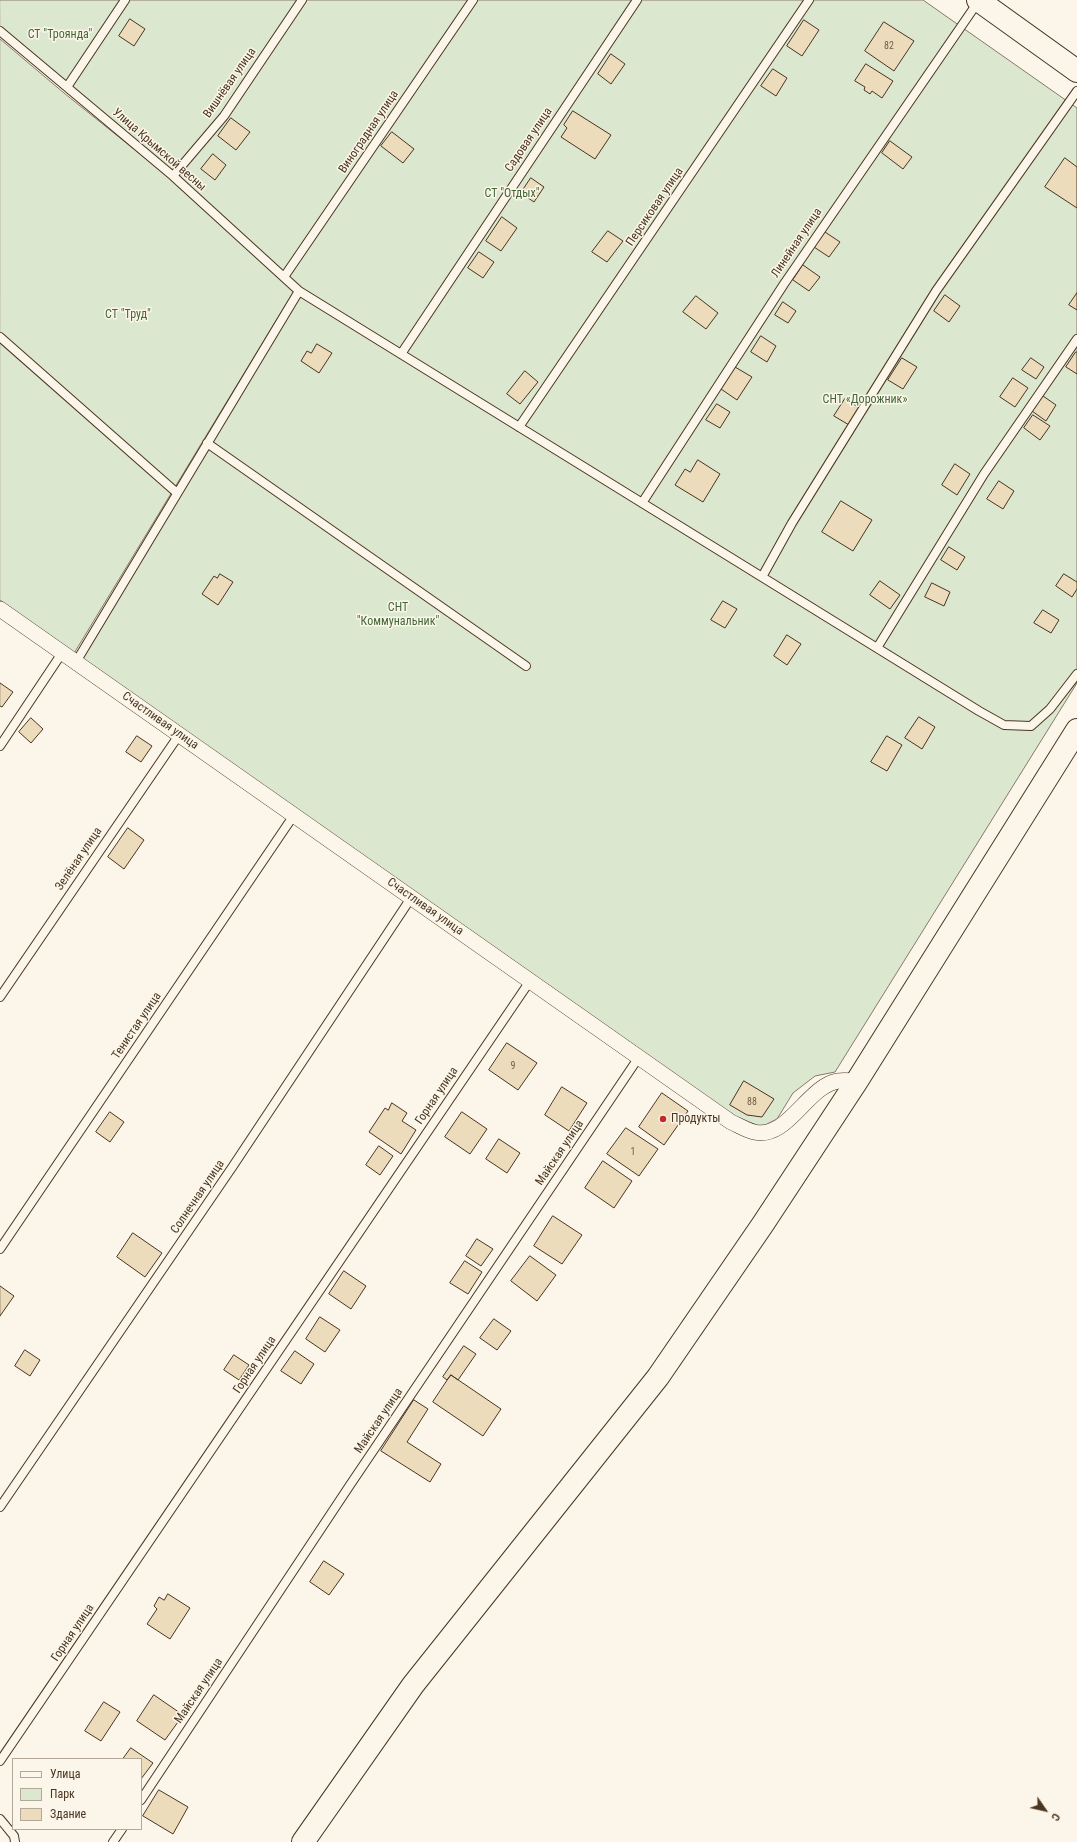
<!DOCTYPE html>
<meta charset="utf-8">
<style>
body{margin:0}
#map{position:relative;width:1077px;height:1842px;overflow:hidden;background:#fbf6e9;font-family:"Roboto Condensed",sans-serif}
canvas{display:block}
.legend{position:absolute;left:12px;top:1758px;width:130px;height:72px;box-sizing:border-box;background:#fbf6e9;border:1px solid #b4a999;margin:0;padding:5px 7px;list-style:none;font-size:12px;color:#4a3520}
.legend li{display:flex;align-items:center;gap:8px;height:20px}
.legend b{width:20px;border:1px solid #b4a999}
.north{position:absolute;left:1025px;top:1790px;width:40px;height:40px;-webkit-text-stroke:3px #fbf6e9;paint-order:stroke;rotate:124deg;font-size:11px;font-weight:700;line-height:16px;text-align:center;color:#4a3520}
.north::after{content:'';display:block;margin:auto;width:14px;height:18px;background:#4a3520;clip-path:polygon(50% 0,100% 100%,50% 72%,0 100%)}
</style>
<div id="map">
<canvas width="1077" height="1842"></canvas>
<ul class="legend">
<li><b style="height:5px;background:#fbf6e9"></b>Улица</li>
<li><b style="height:11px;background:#dce7d0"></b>Парк</li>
<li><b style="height:11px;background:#ecdcbc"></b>Здание</li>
</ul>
<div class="north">С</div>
</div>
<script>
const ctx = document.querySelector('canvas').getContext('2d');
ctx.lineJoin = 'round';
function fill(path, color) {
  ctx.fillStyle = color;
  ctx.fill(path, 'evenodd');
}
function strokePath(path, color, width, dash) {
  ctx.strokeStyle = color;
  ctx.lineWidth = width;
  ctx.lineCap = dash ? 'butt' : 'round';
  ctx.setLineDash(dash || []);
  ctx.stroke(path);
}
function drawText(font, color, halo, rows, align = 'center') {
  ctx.font = font + ' "Roboto Condensed",sans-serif';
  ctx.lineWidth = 3;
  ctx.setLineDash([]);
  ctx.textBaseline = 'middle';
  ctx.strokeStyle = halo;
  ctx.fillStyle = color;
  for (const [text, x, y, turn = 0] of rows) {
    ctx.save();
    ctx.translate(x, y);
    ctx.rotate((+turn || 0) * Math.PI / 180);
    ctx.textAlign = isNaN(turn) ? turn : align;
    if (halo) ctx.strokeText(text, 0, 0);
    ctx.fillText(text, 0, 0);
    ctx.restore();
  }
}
const green = new Path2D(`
 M0,0H923L1077,108V683L835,1072L815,1076L793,1093L777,1119L761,1127L732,1115L76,662L299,291L0,29Z
 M0,39L64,93L170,178L294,291L73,655L0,600Z`);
const building = new Path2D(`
 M130,19L145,29L134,46L119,36Z
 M804,20L819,30L802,56L787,46Z
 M884,22L914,41L894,71L865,51Z
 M611,54L625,64L611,84L598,74Z
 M866,64L893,81L882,98L872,91L870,94L864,90L865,87L855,81Z
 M773,69L787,78L776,96L761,86Z
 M573,111L611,135L595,159L561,137L567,128L564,125Z
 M231,118L250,132L236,150L218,136Z
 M392,132L414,149L403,163L381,146Z
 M890,141L912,157L903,169L882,153Z
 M213,154L226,165L215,180L201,169Z
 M1065,158L1077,167V208L1045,187Z
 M531,178L544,187L534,202L521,193Z
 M502,217L517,228L501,251L486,241Z
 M608,231L623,241L607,262L592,252Z
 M825,232L840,242L829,257L814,247Z
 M479,252L494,262L483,278L468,268Z
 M803,265L820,277L809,291L793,280Z
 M1077,293V310L1069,305Z
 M945,295L960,306L949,322L934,311Z
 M696,296L718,313L706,329L683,312Z
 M783,302L796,311L788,323L775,315Z
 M761,336L776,346L767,362L751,352Z
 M317,344L332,353L319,373L301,361L307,351L311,353Z
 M1076,352H1077V374L1066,367Z
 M902,358L917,367L903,389L888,380Z
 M1031,358L1044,367L1036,379L1022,370Z
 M735,367L752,377L737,400L721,389Z
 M525,371L538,382L520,404L507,394Z
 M1013,378L1028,388L1015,407L1000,397Z
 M1043,396L1056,405L1046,421L1032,411Z
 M845,399L860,408L849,425L834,416Z
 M717,404L730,412L720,428L706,420Z
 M1033,415L1050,426L1040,440L1024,428Z
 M698,460L720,474L703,502L675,485L685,469L690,472Z
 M955,464L970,474L957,495L942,485Z
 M999,481L1014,491L1003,509L987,499Z
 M841,501L872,520L853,551L822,532Z
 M949,547L965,557L957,570L941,560Z
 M220,574L233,582L218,605L202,594L214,576L217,578Z
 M1064,574L1077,582V589L1072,597L1056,586Z
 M880,581L900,595L890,609L870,595Z
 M932,583L950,592L944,606L925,597Z
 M723,601L737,609L725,628L711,620Z
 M1043,610L1059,620L1051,633L1034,623Z
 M787,635L801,644L787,665L774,656Z
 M0,683L13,692L2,707L0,706Z
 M919,717L935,727L922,749L905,738Z
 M31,718L43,729L31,743L19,732Z
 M137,736L152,746L141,762L126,752Z
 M887,736L902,745L887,771L871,762Z
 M128,828L144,840L124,869L108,857Z
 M507,1043L537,1063L518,1090L489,1070Z
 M744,1081L774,1099L762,1117L747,1115L730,1105Z
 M562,1087L587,1103L569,1131L545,1115Z
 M662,1093L688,1111L664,1145L639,1127Z
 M392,1103L407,1113L402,1121L416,1130L401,1154L369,1132L385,1108L388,1110Z
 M110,1112L124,1122L110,1142L96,1132Z
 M462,1112L487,1129L470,1154L445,1137Z
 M626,1128L658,1149L639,1176L607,1154Z
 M499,1139L520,1153L507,1173L486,1159Z
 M379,1146L393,1156L380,1175L366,1165Z
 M603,1161L632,1181L614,1208L585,1188Z
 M553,1216L582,1235L562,1264L534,1246Z
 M133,1233L162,1253L145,1277L117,1257Z
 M477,1239L493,1249L481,1266L466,1256Z
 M530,1256L556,1275L537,1301L511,1281Z
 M465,1261L482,1272L468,1294L450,1283Z
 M344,1271L366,1286L351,1309L329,1294Z
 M0,1286L14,1296L0,1316Z
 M320,1317L340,1330L325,1352L306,1339Z
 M494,1319L511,1331L497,1350L480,1338Z
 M464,1346L476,1354L458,1380L451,1375L447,1380L443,1377Z
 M25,1350L40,1360L30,1376L15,1366Z
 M295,1351L314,1364L301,1384L281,1371Z
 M234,1355L249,1365L239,1380L224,1370Z
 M451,1375L501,1409L483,1436L433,1402Z
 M414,1400L428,1409L407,1442L441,1464L430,1482L381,1451Z
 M324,1561L344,1574L329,1595L310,1582Z
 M168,1594L190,1608L170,1639L147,1624L157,1609L154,1606L159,1597L164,1600Z
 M154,1695L183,1715L165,1740L137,1721Z
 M104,1702L120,1712L101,1741L85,1731Z
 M131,1748L153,1763L141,1779V1759H123Z
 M159,1790L188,1807L173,1834L143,1816Z`);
const service = new Path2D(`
 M0,31L173,176L299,291L979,711L1004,725L1031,726L1050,709L1077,674
 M67,87L125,0
 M173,176L224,116L302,0
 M284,277L473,0
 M0,337L177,493
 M401,354L637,0
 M519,427L809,0
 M207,443L526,666
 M642,503L784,284L978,2
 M762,577L792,523L936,291L1077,91
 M877,648L984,474L1077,339
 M76,662L299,291
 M0,746L62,653
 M0,997L179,735
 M0,1249L294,815
 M0,1507L233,1166L411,898
 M0,1761L530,981
 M141,1800L350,1485L639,1057
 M0,1819L14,1836L15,1842
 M113,1842L122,1829`);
const minor = new Path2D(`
 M0,609L731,1122C738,1125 746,1130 754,1132C788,1140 807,1086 838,1081C844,1080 851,1081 857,1081`);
const secondary = new Path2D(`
 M978,0L1077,71
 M303,1842L413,1685L658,1377L763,1224L857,1081L1077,730`);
const markers = [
 [663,1119,4,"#c62828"]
];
const numberNames = [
 ["82",889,46],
 ["9",513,1066],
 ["88",752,1102],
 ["1",633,1152]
];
const parkNames = [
 ["СТ \"Троянда\"",60,35],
 ["СТ \"Отдых\"",512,194],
 ["СТ \"Труд\"",128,315],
 ["СНТ «Дорожник»",865,400],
 ["СНТ",398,608],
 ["\"Коммунальник\"",398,622]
];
const streetNames = [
 ["Вишнёвая улица",230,83,-55],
 ["Виноградная улица",369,132,-56],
 ["Садовая улица",529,140,-56],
 ["Улица Крымской весны",159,150,41],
 ["Персиковая улица",655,207,-56],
 ["Линейная улица",797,243,-56],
 ["Счастливая улица",160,721,35],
 ["Зелёная улица",79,859,-56],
 ["Счастливая улица",425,907,35],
 ["Тенистая улица",137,1026,-56],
 ["Горная улица",437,1096,-56],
 ["Майская улица",560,1153,-56],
 ["Солнечная улица",198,1197,-56],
 ["Горная улица",255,1365,-56],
 ["Майская улица",379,1421,-56],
 ["Горная улица",73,1633,-56],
 ["Майская улица",199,1691,-56]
];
const poiNames = [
 ["Продукты",671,1119]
];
fill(green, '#dce7d0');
strokePath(green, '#887966', 1);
fill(building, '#ecdcbc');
strokePath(building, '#4a3520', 1);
strokePath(service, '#4a3520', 10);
strokePath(minor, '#4a3520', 16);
strokePath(secondary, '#4a3520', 24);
strokePath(service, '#fbf6e9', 8);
strokePath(minor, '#fbf6e9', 15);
strokePath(secondary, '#fbf6e9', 22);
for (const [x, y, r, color] of markers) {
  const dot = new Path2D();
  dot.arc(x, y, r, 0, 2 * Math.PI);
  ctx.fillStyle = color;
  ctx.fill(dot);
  strokePath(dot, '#fbf6e9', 1.5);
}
drawText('10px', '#725f47', null, numberNames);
drawText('12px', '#436837', '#fbf6e9', parkNames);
drawText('12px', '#4a3520', '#fbf6e9', streetNames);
drawText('12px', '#4a3520', '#fbf6e9', poiNames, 'left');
</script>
